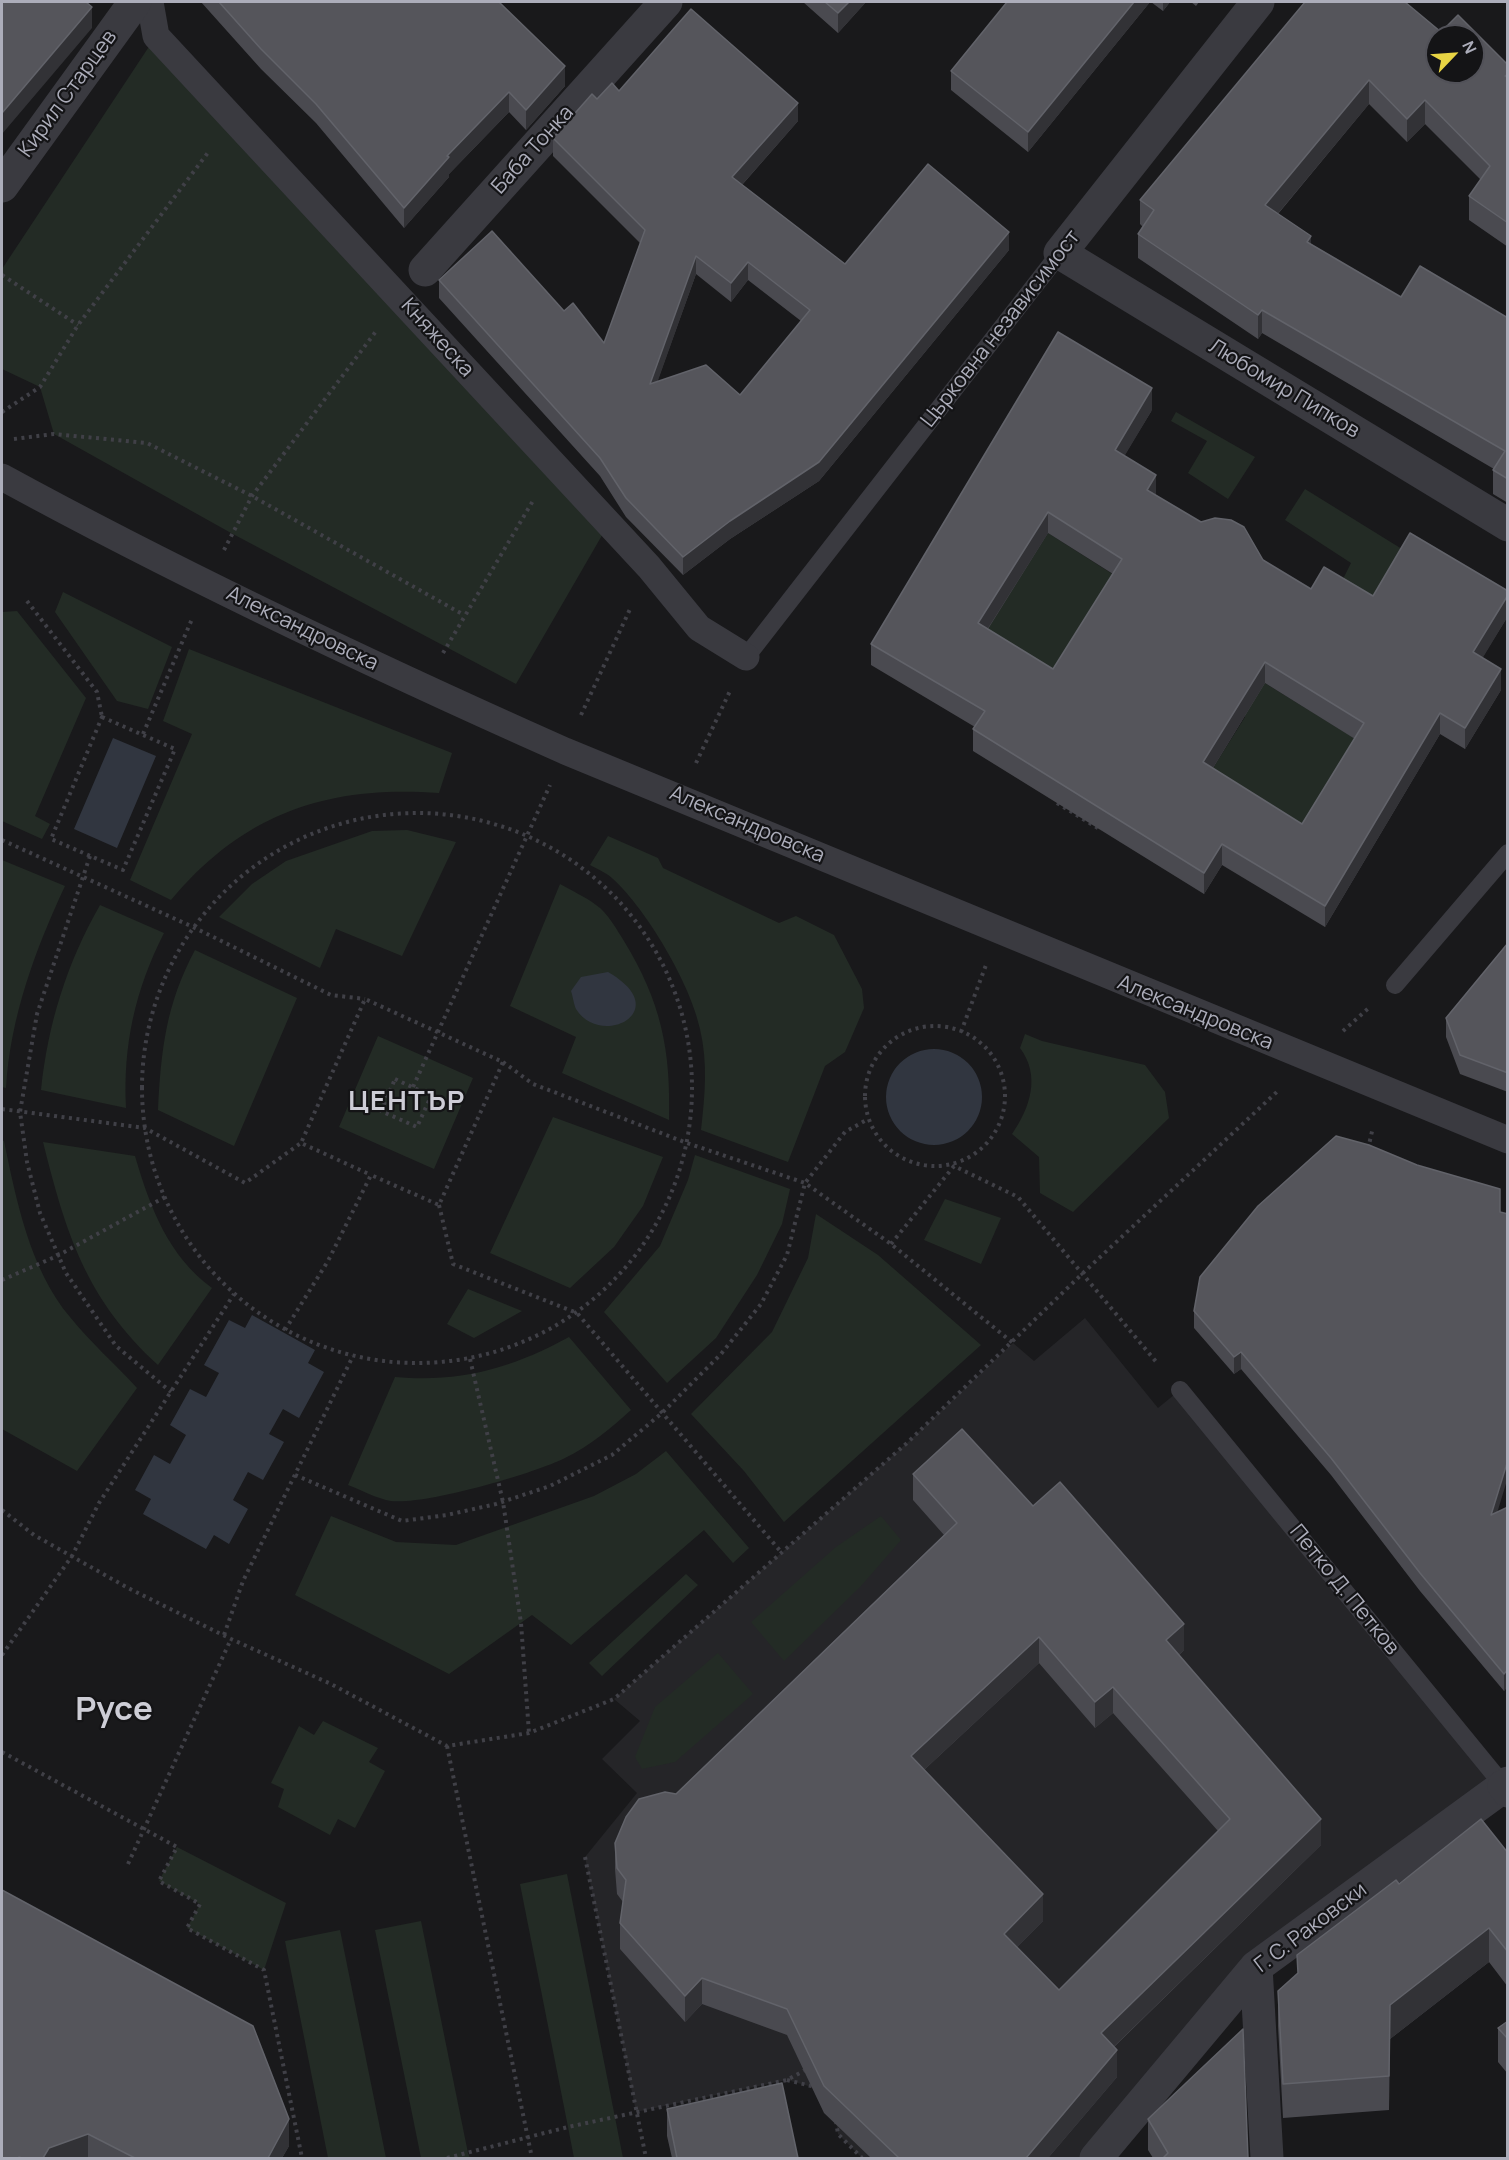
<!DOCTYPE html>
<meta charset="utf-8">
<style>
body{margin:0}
#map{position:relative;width:1509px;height:2160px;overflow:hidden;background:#19191b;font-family:Manrope,sans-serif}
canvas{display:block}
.frame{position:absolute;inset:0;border:3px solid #acadba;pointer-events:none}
.north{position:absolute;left:1425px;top:24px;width:60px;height:60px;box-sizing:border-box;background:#141416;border:2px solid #515158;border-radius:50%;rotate:65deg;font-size:16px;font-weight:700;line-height:24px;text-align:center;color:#acadba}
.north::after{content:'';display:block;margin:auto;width:21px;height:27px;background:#e8d444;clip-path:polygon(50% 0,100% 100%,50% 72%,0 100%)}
</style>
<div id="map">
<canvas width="1509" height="2160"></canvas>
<div class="frame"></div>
<div class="north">N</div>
</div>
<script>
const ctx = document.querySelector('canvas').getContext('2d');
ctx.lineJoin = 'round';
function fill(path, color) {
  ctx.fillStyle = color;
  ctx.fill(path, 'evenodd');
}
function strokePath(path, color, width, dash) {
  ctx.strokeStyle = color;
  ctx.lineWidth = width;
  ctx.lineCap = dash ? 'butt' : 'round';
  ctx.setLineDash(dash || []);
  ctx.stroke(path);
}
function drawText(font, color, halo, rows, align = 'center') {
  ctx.font = font + ' Manrope,sans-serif';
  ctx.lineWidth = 4.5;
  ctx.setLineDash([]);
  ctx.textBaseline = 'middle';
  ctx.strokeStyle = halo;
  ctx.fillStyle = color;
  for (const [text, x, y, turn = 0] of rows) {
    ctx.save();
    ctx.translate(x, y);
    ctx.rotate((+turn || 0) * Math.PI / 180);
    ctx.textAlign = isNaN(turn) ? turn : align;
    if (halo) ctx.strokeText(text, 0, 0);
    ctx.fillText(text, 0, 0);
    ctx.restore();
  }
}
const built = new Path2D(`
 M1085,1318L1158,1408L1180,1390L1504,1786L1256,1967L1096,2158H862L838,2134L832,2098L819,2089L787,2080L636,2112L585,1857L637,1793L602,1759L640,1721L614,1699L907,1443L1013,1343L1034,1361Z`);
const green = new Path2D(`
 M156,36L608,525L516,684L231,533L54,434L40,387L2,369V269Z
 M1176,412L1255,457L1228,499L1188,473L1207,441L1171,421Z
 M1305,489L1410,554L1373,617L1335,595L1351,563L1285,520Z
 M1048,533L1147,596L1052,691L978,644Z
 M63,592L172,647L148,709L117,701L55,612Z
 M17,611L86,698L35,816L50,824L42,839L2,821V612Z
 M189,649L452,753L439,793C327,785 244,813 171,900L130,880L192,734L163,721Z
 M1242,669L1364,744L1302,845L1203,784L1245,717Z
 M407,830L456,842L402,956L336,929L320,968L219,917L252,884L286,861L372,831Z
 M608,836L658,858L663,868L779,923L796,916L834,935L862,989L864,1008L845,1052L825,1066L788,1162L701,1130C705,1095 708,1063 700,1029C691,985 647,910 613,879C607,873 597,869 590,865Z
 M2,860L65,886C35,950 10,1018 6,1088L2,1087Z
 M560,884C572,891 586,897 596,905C607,912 617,930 624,941C661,1002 671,1049 669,1120L562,1073L576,1037L510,1006Z
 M100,905L164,933C135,990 123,1045 126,1108L41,1090C48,1023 67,963 100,905Z
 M195,950L297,998L234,1146L158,1110C161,1050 166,1004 195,950Z
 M1025,1034L1042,1041L1145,1065L1165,1092L1169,1118L1073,1212L1040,1193L1039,1157L1012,1134C1030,1108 1041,1076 1020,1048Z
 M378,1036L473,1078L434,1169L339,1127Z
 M553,1117L663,1157L643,1206L614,1247L570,1288L490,1253Z
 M2,1140L4,1141C16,1199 30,1270 70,1317C90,1342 115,1364 137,1388L77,1471L2,1429Z
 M43,1142L135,1156C150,1207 168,1256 212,1288L158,1365C86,1299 66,1234 43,1142Z
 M695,1155L790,1189L782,1224L757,1275L716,1338L667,1383L604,1312L660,1246L688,1180Z
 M945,1199L1001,1218L981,1264L924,1240Z
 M816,1214L878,1255L981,1345L784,1522L744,1471L691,1414L772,1332L808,1258Z
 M468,1289L522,1311L474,1338L447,1324Z
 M569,1337L631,1410C611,1428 590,1446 565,1458C533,1474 426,1505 391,1501C378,1499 361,1490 348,1485L395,1377C461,1383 512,1368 569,1337Z
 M666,1451L749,1548L733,1563L704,1530L571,1645L532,1615L449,1674L295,1595L331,1516L396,1542L456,1545L594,1496L636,1474Z
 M881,1516L901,1540L861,1586L784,1661L751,1622L836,1547Z
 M686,1574L698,1585L602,1676L589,1663Z
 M718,1653L753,1694L675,1762L642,1769L635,1757L655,1707Z
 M323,1721L378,1748L369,1762L385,1771L355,1828L338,1819L330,1835L278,1807L284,1789L271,1783L299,1726L314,1735Z
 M177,1847L286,1903L264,1970L187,1928L200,1904L159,1881Z
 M567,1874L623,2158H574L568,2127L520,1884Z
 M421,1921L468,2153L470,2158H421L375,1930Z
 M340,1930L386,2158H328L285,1941Z`);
const water = new Path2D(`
 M113,738L156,756L117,848L74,829Z
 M608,972C676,1011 601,1049 576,1009C574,1005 573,997 571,991L581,977Z
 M886 1097a48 48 0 1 1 96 0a48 48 0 1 1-96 0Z
 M252,1315L315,1350L308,1363L324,1372L299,1418L283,1409L269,1434L284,1442L263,1480L248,1472L233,1500L248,1509L229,1544L214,1535L206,1549L143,1514L151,1499L135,1490L154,1455L170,1464L186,1435L170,1425L190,1389L206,1397L219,1373L204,1365L229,1320L245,1328Z`);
const path = new Path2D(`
 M2,275L78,325
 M2,412L40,387L78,325L210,150
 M14,439L54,434L147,443L252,496L464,615
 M224,550L252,496L377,330
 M27,601L97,692L102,717
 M443,653L534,499
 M581,715L631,607
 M102,717L175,749L123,870L51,839Z
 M143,734L192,619
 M696,763L730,691
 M1057,803L1101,830
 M142 1088a275 275 0 1 1 550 0a275 275 0 1 1-550 0Z
 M2,840L193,927L331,995L365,999
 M90,856L37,1014L20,1112L27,1162L40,1213L66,1273L116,1346L171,1392
 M865 1096a70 70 0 1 1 140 0a70 70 0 1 1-140 0Z
 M1343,1031L1371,1006
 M961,1032L986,965
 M503,1062L533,1084L687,1143L805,1183L891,1244L1013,1343
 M395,1079L431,1096L417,1127L381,1111Z
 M413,1087L550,785
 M2,1109L145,1128L245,1183L301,1143
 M1368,1149L1373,1127
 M439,1205L453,1264L577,1313L782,1553
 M891,1244L954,1166L1018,1197L1158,1364
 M2,1280L57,1256L165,1197
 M285,1330L328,1261L371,1175L439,1205L503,1062L365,999L301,1143L371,1175
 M470,1359L503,1502L521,1623L529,1733
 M295,1475L402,1521L447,1515L496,1504L550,1486L612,1455L662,1413L721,1354L761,1304L787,1255L805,1183L845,1132L868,1119
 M2,1510L34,1535L128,1588L231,1639L331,1684L447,1746L529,1733L614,1699L907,1443L1082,1274L1280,1089
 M224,1635L243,1581L353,1356
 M2,1655L72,1556L99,1503L234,1294
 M447,1746L532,2158
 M2,1752L177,1847L159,1881L200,1904L187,1928L264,1970L302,2158
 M585,1857L646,2158
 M128,1864L231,1639
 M787,2080L815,2087
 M836,2121L838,2134L862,2158
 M447,2158L568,2127L787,2080L807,2069`);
const service = new Path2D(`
 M746,657L1060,253
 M1395,985L1508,853
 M1180,1390L1504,1786`);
const pedestrian = new Path2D(`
 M150,2L156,36L649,567L699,628L746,657
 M2,477C185,577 374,666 565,751L1508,1140`);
const minor = new Path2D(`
 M1258,2L1060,253L1508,525
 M2,186L135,2
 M425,270L666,2
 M1256,1967L1267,2158
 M1096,2158L1256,1967L1508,1783`);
const tertiary = new Path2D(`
 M1504,1786L1508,1791`);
const wall = new Path2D(`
 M201,2H499L565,86L526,130L509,112L449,174V177L404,228L316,123L261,69Z
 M803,2H866L838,33Z
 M1150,2L1028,152L951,90V71Z
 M1151,2H1170L1163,11Z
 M1191,2H1199L1196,6Z
 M1441,32L1508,65V247L1469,220V196L1481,180L1425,124L1407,142L1369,104L1278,214L1311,244L1401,297L1508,318V503L1493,494V470L1494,469L1262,333L1258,339L1138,258V234L1143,227L1140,224V200Z
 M619,91L798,121L742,185L845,264L1009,250L819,481L730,539L683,575L626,517L600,476L439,298V280L564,311L604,343L640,243L553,156V138L597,99ZM696,274L731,302L748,280L801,321L740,395L657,382Z
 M1152,410L1124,456L1156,496L1311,589L1373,596L1508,591V616L1482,658L1501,690L1465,749L1440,734L1325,927L1222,865L1204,894L973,751V729L975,727L871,665V644ZM1048,533L1113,574L1053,669L988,629ZM1265,683L1355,739L1302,824L1213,768Z
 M1508,943V1092L1460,1074L1446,1037V1018Z
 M1194,1311L1497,1512L1508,1507V1686L1504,1691L1420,1591L1331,1475L1241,1369L1234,1374L1194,1328Z
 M913,1474L1033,1506L1184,1650L1179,1655L1321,1845L1114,2047L1117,2077L1048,2158H871L824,2113L787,2035L702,2004L685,2022L620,1949V1923L623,1902L617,1894L615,1869V1843L676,1794L944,1535L913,1500ZM1039,1663L1095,1728L1113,1713L1218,1831L1059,1990L1017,1947L1043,1921L924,1770Z
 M1508,1853V1987L1489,1962L1390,2039L1389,2110L1283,2118L1278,2026V1991L1399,1884Z
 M2,1890L289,2146L282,2158H2Z
 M1508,2021V2074L1498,2062V2028Z
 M667,2109L798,2158H672L667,2136Z
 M1148,2119L1248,2158H1153L1148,2150Z`);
const shadedWall = new Path2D(`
 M849,2H866L838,33V13Z
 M1134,2H1150L1028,152V132Z
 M1163,2H1170L1163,11Z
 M92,7V28L2,134V113Z
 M565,66V86L526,130V110Z
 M1369,80V104L1265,229V205Z
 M509,92V112L449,174V177L404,228V208L447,156Z
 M1425,100V124L1407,142V119Z
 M798,103V121L732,196V177Z
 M1009,232V250L819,481L730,539L683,575V557L730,521Z
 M1311,236V260L1307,242Z
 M696,256V274L650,403V384Z
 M748,262V280L731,302V283Z
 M1262,310V333L1258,339V315Z
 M1152,388V410L1115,472V450Z
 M1156,475V496L1147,490Z
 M1048,512V533L978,644V623Z
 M1508,595V616L1473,674V652Z
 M1265,662V683L1203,784V762Z
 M1501,669V690L1465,749V728Z
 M1440,713V734L1325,927V906Z
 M1222,844V865L1204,894V873Z
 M1241,1352V1369L1234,1374V1357Z
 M1508,1460V1477L1491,1533V1515Z
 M1184,1624V1650L1166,1666V1640Z
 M1039,1637V1663L911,1782V1756Z
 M1508,1669V1686L1504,1691V1674Z
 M1113,1687V1713L1095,1728V1702Z
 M1321,1819V1845L1101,2059V2033Z
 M1043,1894V1921L1004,1960V1934Z
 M1489,1928V1962L1390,2039L1389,2110L1390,2005Z
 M702,1978V2004L685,2022V1996Z
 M1117,2050V2077L1048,2158H1026Z
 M289,2119V2146L282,2158H268Z
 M88,2134V2158H43L49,2148Z`);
const building = new Path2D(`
 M2,2H86L92,7L2,113Z
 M219,2H499L565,66L526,110L509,92L447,156L449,157L404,208L316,104L261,49Z
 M825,2H849L838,13Z
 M1007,2H1134L1028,132L951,71Z
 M1305,2H1405L1441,32L1458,15L1508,65V74L1505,76L1508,78V223L1469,196L1490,166L1425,100L1407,119L1369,80L1265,205L1311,236L1307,242L1401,297L1420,266L1508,318V479L1493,470L1505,451L1262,310L1258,315L1138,234L1154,210L1140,200ZM1437,36H1473V72H1437Z
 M691,9L798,103L732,177L845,264L928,164L1009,232L819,462L730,521L683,557L626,498L600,458L439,280L492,231L564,311L573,303L604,343L645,230L553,138L592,94L597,99L612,83L619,91ZM696,256L731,283L748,262L810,310L740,395L706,365L650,384Z
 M1058,332L1152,388L1115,450L1156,475L1147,490L1201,522L1215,518L1231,520L1244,527L1263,560L1311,589L1324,567L1373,596L1410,533L1508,591V595L1473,652L1501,669L1465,728L1440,713L1325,906L1222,844L1204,873L973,729L985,711L871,644ZM1048,512L1122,559L1053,669L978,623ZM1265,662L1364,723L1302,824L1203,762Z
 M1508,943V1073L1460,1055L1446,1018Z
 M1336,1136L1369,1145L1417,1165L1500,1189V1212L1508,1214V1460L1491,1515L1508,1507V1669L1504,1674L1420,1573L1331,1458L1241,1352L1234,1357L1194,1311L1200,1277L1258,1206Z
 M962,1429L1033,1506L1060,1482L1184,1624L1166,1640L1321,1819L1101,2033L1117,2050L1026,2158H899L824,2086L787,2009L702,1978L685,1996L620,1923L626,1880L617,1868L615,1843L626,1817L639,1799L665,1792L676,1794L957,1523L913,1474ZM1039,1637L1095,1702L1113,1687L1230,1819L1059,1990L1004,1934L1043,1894L911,1756Z
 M1481,1819L1508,1853V1952L1489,1928L1390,2005L1389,2076L1283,2084L1278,1991L1298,1973L1297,1955L1396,1880L1399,1884Z
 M2,1890L253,2026L289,2119L268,2158H135L88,2134L49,2148L43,2158H22L19,2157L18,2158H2Z
 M1508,2021V2039L1498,2028Z
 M1243,2029L1248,2158H1163L1168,2153L1148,2119Z
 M782,2083L798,2158H677L667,2109Z`);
const streetNames = [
 ["Кирил Старцев",68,94,-54],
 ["Баба Тонка",533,150,-48],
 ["Църковна независимост",1001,329,-52],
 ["Княжеска",437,338,48],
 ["Любомир Пипков",1284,389,31],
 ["Александровска",302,629,26],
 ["Александровска",747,825,23],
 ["Александровска",1195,1013,22],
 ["Петко Д. Петков",1344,1590,51],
 ["Г. С. Раковски",1311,1928,-37]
];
const districtNames = [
 ["ЦЕНТЪР",407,1102]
];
const townNames = [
 ["Русе",114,1711]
];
fill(built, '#252528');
fill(green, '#232b25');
fill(water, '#313640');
strokePath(path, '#404047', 4, [3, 4.5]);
strokePath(service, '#3a3a40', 18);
strokePath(pedestrian, '#3a3a40', 27);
strokePath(minor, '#3a3a40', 33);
strokePath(tertiary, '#3a3a40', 33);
fill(wall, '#4a4a50');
fill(shadedWall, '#323236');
fill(building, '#55555b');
strokePath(building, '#62636a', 1.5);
drawText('21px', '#acadba', '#141416', streetNames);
ctx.letterSpacing = '1.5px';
drawText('bold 27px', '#cdcdd6', '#141416', districtNames);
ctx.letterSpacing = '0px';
drawText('bold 33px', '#cdcdd6', '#141416', townNames);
</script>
